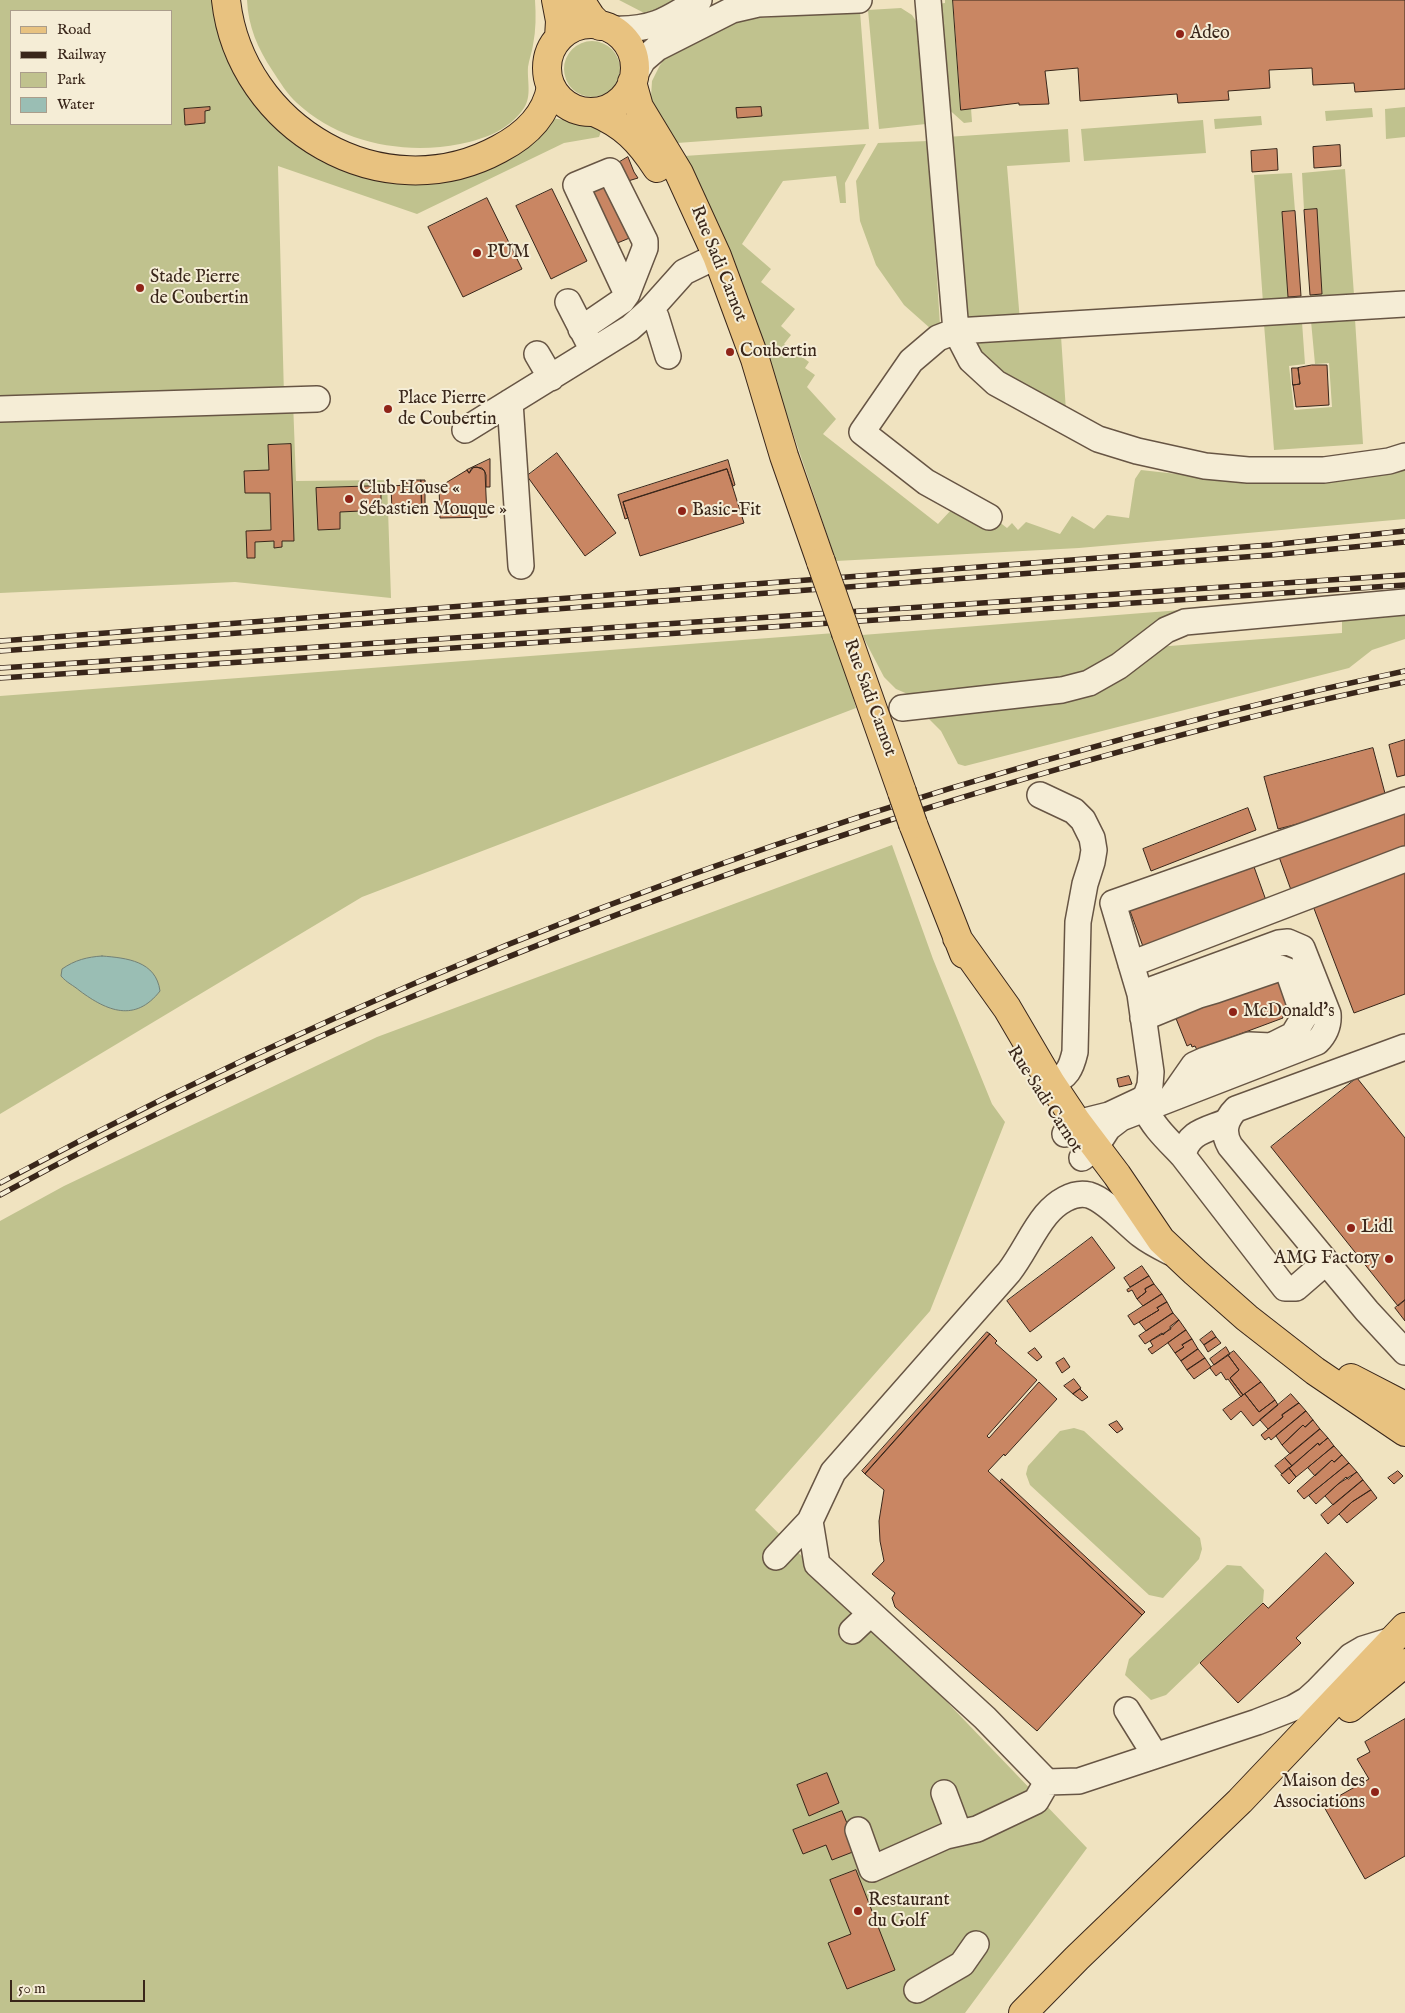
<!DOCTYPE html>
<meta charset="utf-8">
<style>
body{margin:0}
#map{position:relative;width:1405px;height:2013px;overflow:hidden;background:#f0e3c0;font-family:"IM FELL English",serif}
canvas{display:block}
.legend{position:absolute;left:10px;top:10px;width:162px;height:115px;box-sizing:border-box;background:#f5edd6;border:1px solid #aa9d8b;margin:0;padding:6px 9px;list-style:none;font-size:15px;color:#39261a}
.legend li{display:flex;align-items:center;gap:10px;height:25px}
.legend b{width:25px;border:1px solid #aa9d8b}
.scale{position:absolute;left:10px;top:1980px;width:135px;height:22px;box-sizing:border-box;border:2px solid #39261a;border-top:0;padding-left:6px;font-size:15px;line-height:18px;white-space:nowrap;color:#39261a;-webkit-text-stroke:4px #f5edd6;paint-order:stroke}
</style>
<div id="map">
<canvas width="1405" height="2013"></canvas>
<ul class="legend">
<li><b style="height:6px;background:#e8c280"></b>Road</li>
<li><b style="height:6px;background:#39261a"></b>Railway</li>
<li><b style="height:14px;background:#c0c28e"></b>Park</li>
<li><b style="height:14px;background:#9abeb4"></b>Water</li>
</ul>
<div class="scale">50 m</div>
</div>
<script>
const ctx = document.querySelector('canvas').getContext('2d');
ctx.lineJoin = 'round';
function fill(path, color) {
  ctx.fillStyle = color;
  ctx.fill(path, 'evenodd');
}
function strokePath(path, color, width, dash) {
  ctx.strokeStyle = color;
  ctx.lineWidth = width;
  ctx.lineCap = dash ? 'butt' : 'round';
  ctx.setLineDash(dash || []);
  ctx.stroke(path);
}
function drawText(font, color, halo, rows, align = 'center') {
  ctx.font = font + ' "IM FELL English",serif';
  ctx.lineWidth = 4;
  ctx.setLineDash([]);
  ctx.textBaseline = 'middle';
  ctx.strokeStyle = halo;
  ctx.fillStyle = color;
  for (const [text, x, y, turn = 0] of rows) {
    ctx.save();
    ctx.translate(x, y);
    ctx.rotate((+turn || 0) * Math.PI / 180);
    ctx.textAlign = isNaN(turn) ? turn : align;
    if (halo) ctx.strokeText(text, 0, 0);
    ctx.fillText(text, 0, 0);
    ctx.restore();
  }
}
const green = new Path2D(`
 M0,0H217L293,138L332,165L385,179L550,118L583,122L603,126L599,137L564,143L417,214L278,166L284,396L293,401L296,481L387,480L391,598L235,582L0,593ZM11,11H171V124H11Z
 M247,0H535C536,15 536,30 533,45C532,52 529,60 528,67C527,80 532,96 524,108C509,130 485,139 460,144C404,155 340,143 297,103C287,94 280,82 272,70C258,49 248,26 247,0Z
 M619,0H683L650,16Z
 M945,0H953L961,109L971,108L972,122L964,123L944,105L937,4L945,3Z
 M901,8L912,15L921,29L926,124L879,129L868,10Z
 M860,11L869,129L677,143L656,113L651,97L652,81L660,65L672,50L733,20Z
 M564 69a28 28 0 1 1 56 0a28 28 0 1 1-56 0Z
 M1405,107V137L1386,139L1385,109Z
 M1372,108L1373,117L1326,121L1325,111Z
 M1261,116L1262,125L1215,129L1214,119Z
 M1203,120L1206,153L1084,161L1081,129Z
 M1068,129L1070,162L1007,166L1020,321L981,324L966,316L946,137Z
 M928,141L940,325L931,329L904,305L876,265L860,221L856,181L878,143Z
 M866,144L845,183L846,203H840L836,176L783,181L742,244L771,269L761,282L795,309L781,326L791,335L784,344L809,362L805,368L815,375L807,387L836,419L823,434L938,524L952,509L983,528L998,521L1007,528L1012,523L1018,530L1026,522L1060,534L1072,516L1094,529L1107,515L1129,518L1135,479L1141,470L1204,477L1405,466V519L1079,548L836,561L752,311L726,245L684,156Z
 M1345,169L1354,295L1310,299V295L1322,294L1317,210H1304L1302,173Z
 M1292,173L1295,211L1282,212L1288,296H1301V299L1263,303L1254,175Z
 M1355,319L1363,444L1274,450L1264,324L1302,322L1305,364L1289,366L1294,410L1332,407L1329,363L1315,364L1311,321Z
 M1061,336L1066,411L1010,384L981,357L975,341Z
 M1181,610L1095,671L1049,680L917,698L896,689L884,677L862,635Z
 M1405,610V639L1372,650L1349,668L965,766L958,764L941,731L919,709L1077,694L1156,647L1342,633V615Z
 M835,633L856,708L362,897L0,1114V696Z
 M892,845L933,959L992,1104L1005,1122L930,1311L755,1510L896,1649L1087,1848L965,2013H0V1221L64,1186L377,1037Z
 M1074,1428L1084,1431L1200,1538L1202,1549L1199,1559L1163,1598L1149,1595L1030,1485L1026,1474L1028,1466L1060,1431Z
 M1227,1565L1241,1566L1264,1590L1263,1602L1166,1695L1151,1700L1125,1675L1129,1659Z`);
const water = new Path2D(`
 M102,956C127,958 156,961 160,991C135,1023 107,1011 80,991C73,985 67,983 61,976L62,969C75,960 87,957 102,956Z`);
const building = new Path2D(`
 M953,0H1405V89L1355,92L1354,83L1313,85L1312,68L1269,70L1270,88L1228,91L1229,100L1178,103L1177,94L1080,101L1078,68L1045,71L1049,104L1019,105V103L961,110Z
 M210,107V110L205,111V123L185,125L184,109Z
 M761,107L762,116L737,118L736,108Z
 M1340,145L1341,166L1314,168L1313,147Z
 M1277,149L1278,170L1252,172L1251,151Z
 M628,157L634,172L638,178L628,181L618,163Z
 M604,182L632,237L615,244L588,190Z
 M552,189L587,261L551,279L516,206Z
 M487,198L522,269L463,297L428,227Z
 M1317,209L1322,294L1310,295L1304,210Z
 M1295,211L1301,296L1288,297L1282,212Z
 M1312,365H1327L1329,405L1296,407L1293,385L1300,384L1298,368Z
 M1292,368H1298L1300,384L1293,385Z
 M291,444L294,541H282V547L274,548V541L255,542V558H247L246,531L271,530L270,493H245L244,471L269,470L268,445Z
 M557,453L616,533L585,556L527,476Z
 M490,459V487H486V475L484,470L477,467L472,468L469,473L467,470Z
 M728,460L735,485L733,486L727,469L623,502L628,518L625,519L618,495Z
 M474,467L482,468L485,472L487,517L440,518L439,487H444V484L467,470L469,473Z
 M727,469L744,523L640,556L623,502Z
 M406,480H421L422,510L392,511L391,486L407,485Z
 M421,480H425V510H422Z
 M381,486V510L340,512V529L318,530L316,488Z
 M1405,740V775L1397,777L1389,745Z
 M1373,748L1387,801L1278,829L1264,777Z
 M1405,806V847L1291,890L1278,854Z
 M1248,808L1256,830L1151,871L1143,849Z
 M1253,864L1268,906L1145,952L1130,911Z
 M1405,871V994L1354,1013L1313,906Z
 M1277,978L1288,1008L1284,1009L1285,1013H1282L1283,1018L1197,1050L1195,1046L1192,1047L1191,1044L1187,1046L1175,1016Z
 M1129,1076L1132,1084L1119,1087L1117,1079Z
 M1357,1078L1405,1138V1300L1398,1306L1271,1147Z
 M1092,1237L1115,1268L1030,1332L1007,1301Z
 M1142,1266L1149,1276L1130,1287L1124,1278Z
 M1149,1276L1154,1284L1145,1289L1146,1292L1137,1299L1132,1290L1128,1292L1127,1290Z
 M1154,1284L1162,1294L1143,1306L1137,1299L1146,1292L1145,1289Z
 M1162,1294L1167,1302L1157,1308L1159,1310L1134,1325L1128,1316Z
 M1405,1300V1321L1395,1308Z
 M1167,1302L1173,1313L1146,1331L1139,1322L1159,1310L1157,1308Z
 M1173,1313L1179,1320L1163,1335L1162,1333L1145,1344L1139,1336Z
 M1179,1320L1186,1330L1152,1354L1148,1349L1153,1346L1150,1341L1171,1329L1170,1327Z
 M1186,1330L1192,1339L1182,1345L1184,1347L1175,1353L1168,1343Z
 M1212,1331L1216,1337L1204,1345L1200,1340Z
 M987,1332L990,1334L865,1474L862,1471Z
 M990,1334L997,1341L995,1343L1037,1380L987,1436L989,1438L1039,1382L1057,1399L1005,1456L1004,1454L988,1471L1142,1615L1037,1731L895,1607L892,1598L895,1593L872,1574L884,1561L880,1541L879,1521L884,1490L865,1474Z
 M1216,1337L1221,1343L1208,1352L1204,1345Z
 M1192,1339L1198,1349L1181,1361L1175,1353L1184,1347L1182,1345Z
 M1226,1347L1230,1354L1214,1365L1210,1359Z
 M1035,1348L1042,1357L1037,1361L1028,1353Z
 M1198,1349L1205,1358L1187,1370L1181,1361Z
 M1234,1351L1261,1382L1243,1395L1230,1378L1239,1370L1228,1355Z
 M1228,1355L1239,1370L1230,1378L1243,1395L1241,1397L1228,1379L1226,1380L1221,1372L1216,1376L1210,1368Z
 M1064,1358L1070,1367L1062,1373L1056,1363Z
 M1205,1358L1211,1367L1194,1379L1187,1370Z
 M1074,1379L1081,1388L1073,1394L1064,1386Z
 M1261,1382L1275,1400L1259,1412L1245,1394Z
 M1080,1389L1088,1397L1082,1401L1073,1394Z
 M1245,1394L1259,1412L1275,1400L1278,1405L1253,1426L1241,1411L1231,1420L1223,1410Z
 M1291,1394L1299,1403L1282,1415L1283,1417L1268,1429L1260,1420Z
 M1299,1403L1306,1411L1271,1440L1269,1437L1265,1440L1261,1435L1283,1417L1282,1415Z
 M1306,1411L1313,1420L1305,1427L1303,1425L1282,1445L1276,1436Z
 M1313,1420L1320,1429L1290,1454L1282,1445L1303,1425L1305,1427Z
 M1117,1421L1123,1429L1117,1433L1109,1425Z
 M1320,1429L1328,1438L1319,1445L1318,1443L1292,1466L1285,1458Z
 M1328,1438L1334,1446L1296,1477L1289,1468L1318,1443L1319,1445Z
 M1334,1446L1342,1455L1334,1462L1332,1460L1315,1476L1308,1468Z
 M1342,1455L1349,1463L1304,1499L1297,1491L1332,1460L1334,1462Z
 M1285,1458L1292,1466L1282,1474L1275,1466Z
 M1349,1463L1357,1472L1338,1484L1316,1504L1309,1496Z
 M1289,1468L1296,1477L1289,1484L1281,1475Z
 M1398,1471L1403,1476L1394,1484L1388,1478Z
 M1357,1472L1363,1480L1333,1505L1325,1496L1346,1477L1348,1479Z
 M1002,1479L1145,1612L1142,1615L1000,1482Z
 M1363,1480L1371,1490L1352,1502L1328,1524L1321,1515Z
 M1371,1490L1377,1498L1347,1523L1339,1514L1352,1502Z
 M1326,1553L1354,1583L1296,1638L1301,1643L1238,1703L1200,1663L1263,1603L1268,1608Z
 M1405,1719V1856L1365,1879L1323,1805L1369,1779L1357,1759L1370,1752L1365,1742Z
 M827,1773L839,1803L809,1816L797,1785Z
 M842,1811L858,1850L832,1860L826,1845L803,1854L793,1830Z
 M856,1870L895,1970L847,1989L828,1943L851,1934L830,1880Z`);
const minor = new Path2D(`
 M928,0L956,331L971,360L996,383L1098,439L1137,451L1205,466L1248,470H1324L1389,461L1405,456
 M610,29C651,31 666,21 699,0
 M634,76L643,60L657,48L732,10L758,4L859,0
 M568,302L589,343
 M650,310L656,317L668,356
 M581,329L622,301L627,294L576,185L610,171L645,241V248L627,294
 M537,354L551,378
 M510,402L521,566
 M0,409L317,399
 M465,430L630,328L650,310L684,272L717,256
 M989,517L926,482L862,432L911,361L938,338L956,331L1405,304
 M902,708L1062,690L1089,683L1119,666L1166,630L1185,622L1405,602
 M1040,795L1074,811L1083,820L1092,838L1094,850L1092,862L1085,884L1078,922L1075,1052C1071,1069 1067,1077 1051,1083
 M1131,964L1405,859
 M1140,994L1113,903L1405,800
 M1143,1018L1199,995L1216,990L1280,968L1288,971L1304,1017L1293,1035L1271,1046L1249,1045L1205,1060L1194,1065L1171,1098
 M1405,1047L1236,1109C1225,1120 1222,1132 1230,1146L1367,1311L1405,1352
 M1145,1108C1153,1127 1169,1141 1183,1156
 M1226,1122C1207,1130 1187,1132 1183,1156L1285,1288H1296L1326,1262
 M1065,1134L1085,1121L1109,1115L1141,1100L1146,1096L1150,1085L1151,1072L1140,994L1279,943L1288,942L1302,948L1328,1014C1329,1026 1325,1034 1317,1042L1121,1118L1108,1128L1095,1148L1082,1158
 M1170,1252C1160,1247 1150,1242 1141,1235C1127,1224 1106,1200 1089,1195C1073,1191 1056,1203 1046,1215C1032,1232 1023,1254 1009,1272L833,1472L810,1521L817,1564L985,1718L1047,1782L1079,1781L1257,1722L1293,1708L1307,1700L1318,1690L1351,1656L1363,1649L1392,1640
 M776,1557L810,1521
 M852,1631L870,1614
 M1127,1710L1155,1755
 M944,1793L959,1833
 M858,1830L872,1869L946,1836L977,1829L1036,1801L1047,1782
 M917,1990L962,1964L976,1944`);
const major = new Path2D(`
 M556,0L560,21L559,38
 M580,0L591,17L600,26
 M547 68a44 44 0 1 1 88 0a44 44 0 1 1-88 0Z
 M632,82L639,107L679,173L717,256L755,359L784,456L821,562
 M594,112C624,125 639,140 657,168
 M846,633L902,792
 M913,824L964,954
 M957,938L1007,1008L1051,1083L1077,1122L1117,1175L1161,1240L1195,1272L1247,1318L1315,1371L1405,1432
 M1351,1378L1405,1406
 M1350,1708L1405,1663
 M1023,2013L1077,1958L1240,1801L1405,1627`);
const highway = new Path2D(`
 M226,0C240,128 383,212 499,149C524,136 546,116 551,87`);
const rail = new Path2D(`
 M0,641L1270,545L1405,531
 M0,651L1271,555L1405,542
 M0,668L1405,575
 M0,678L1405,585
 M0,1183C439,946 917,775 1405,671
 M0,1195C296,1034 610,907 931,807C1087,759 1245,715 1405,682`);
const majorBridge = new Path2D(`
 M821,562L846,633
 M902,792L913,824`);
const markers = [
 [1180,34,5,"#8f2418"],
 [477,253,5,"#8f2418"],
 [140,288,5,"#8f2418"],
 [730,352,5,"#8f2418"],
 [388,409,5,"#8f2418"],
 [349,499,5,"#8f2418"],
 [682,511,5,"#8f2418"],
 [1233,1012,5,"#8f2418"],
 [1351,1228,5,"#8f2418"],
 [1389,1259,5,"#8f2418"],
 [1375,1792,5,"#8f2418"],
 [858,1911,5,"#8f2418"]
];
const poiNames = [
 ["Adeo",1190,34],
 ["PUM",487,253],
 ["Stade Pierre",150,278],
 ["de Coubertin",150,299],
 ["Coubertin",740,352],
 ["Place Pierre",398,399],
 ["de Coubertin",398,420],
 ["Club House «",359,489],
 ["Sébastien Mouque »",359,510],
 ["Basic-Fit",692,511],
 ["McDonald's",1243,1012],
 ["Lidl",1361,1228],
 ["AMG Factory",1379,1259,"right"],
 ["Maison des",1365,1782,"right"],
 ["Associations",1365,1803,"right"],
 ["Restaurant",868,1901],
 ["du Golf",868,1922]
];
const streetNames = [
 ["Rue Sadi Carnot",718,264,68],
 ["Rue Sadi Carnot",869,698,70],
 ["Rue Sadi Carnot",1044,1100,57]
];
fill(green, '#c0c28e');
fill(water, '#9abeb4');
strokePath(water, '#738176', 1);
fill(building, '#c98663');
strokePath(building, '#39261a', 1);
strokePath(minor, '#675544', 28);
strokePath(major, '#39261a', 30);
strokePath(highway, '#39261a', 30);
strokePath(minor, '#f5edd6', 25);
strokePath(major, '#e8c280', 28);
strokePath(highway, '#e8c280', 28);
strokePath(rail, '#39261a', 5.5);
strokePath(rail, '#f5edd6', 4, [11]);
strokePath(majorBridge, '#39261a', 30, []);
strokePath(majorBridge, '#e8c280', 28);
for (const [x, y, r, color] of markers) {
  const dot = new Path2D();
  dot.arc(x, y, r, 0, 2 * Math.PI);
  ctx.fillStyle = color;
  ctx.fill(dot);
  strokePath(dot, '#f5edd6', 2);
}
drawText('18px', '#39261a', '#f5edd6', poiNames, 'left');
drawText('18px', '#39261a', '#f5edd6', streetNames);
</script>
